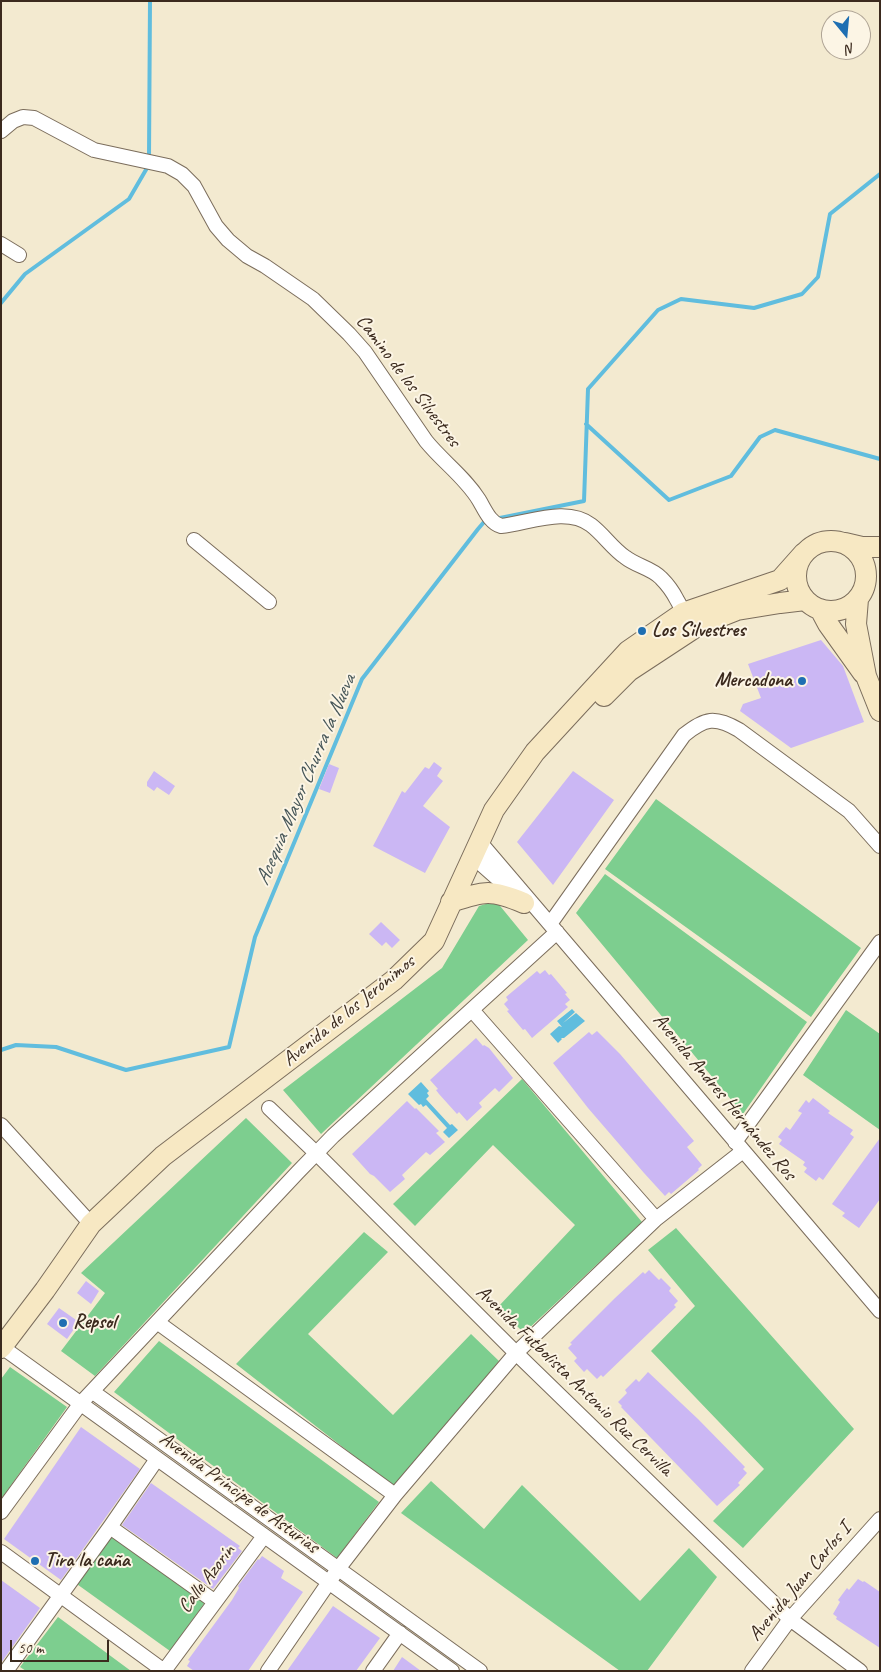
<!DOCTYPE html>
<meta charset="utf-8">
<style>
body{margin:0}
#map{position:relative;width:881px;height:1672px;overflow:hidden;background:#f3ead0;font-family:Caveat,sans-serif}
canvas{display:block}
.frame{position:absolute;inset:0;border:2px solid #3b2a1e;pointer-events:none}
.north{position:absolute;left:821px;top:10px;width:50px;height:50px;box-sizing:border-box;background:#fcf5e5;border:1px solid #afa495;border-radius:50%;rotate:163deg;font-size:14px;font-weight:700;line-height:20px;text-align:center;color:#3b2a1e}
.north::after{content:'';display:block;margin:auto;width:18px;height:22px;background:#1f6fb2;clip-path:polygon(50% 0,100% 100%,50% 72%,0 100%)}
.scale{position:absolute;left:10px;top:1640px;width:99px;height:22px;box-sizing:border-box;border:2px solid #3b2a1e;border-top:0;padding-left:6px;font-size:15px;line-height:18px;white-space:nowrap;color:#3b2a1e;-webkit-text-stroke:4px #fcf5e5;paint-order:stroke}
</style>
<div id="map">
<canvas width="881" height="1672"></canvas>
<div class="frame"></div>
<div class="north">N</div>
<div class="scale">50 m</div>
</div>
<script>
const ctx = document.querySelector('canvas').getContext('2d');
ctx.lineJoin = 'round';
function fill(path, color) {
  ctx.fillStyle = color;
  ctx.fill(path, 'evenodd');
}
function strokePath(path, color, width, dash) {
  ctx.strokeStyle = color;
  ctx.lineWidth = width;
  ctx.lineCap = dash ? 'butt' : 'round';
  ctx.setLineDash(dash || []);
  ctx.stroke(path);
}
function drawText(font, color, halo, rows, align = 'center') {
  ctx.font = font + ' Caveat,sans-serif';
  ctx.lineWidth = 4;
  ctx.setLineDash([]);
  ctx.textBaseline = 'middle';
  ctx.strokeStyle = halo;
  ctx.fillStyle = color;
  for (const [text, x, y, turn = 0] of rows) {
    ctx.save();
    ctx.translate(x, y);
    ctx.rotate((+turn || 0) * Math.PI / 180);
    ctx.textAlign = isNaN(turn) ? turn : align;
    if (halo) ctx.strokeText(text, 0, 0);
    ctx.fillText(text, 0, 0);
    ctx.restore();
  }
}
const green = new Path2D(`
 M656,799L861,948L811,1017L605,869Z
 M605,874L807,1022L743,1114L576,913Z
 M496,901L528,940L321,1134L283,1090L442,968L479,906Z
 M846,1010L880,1034V1130L803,1075Z
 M522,1079L642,1222L524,1333L498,1307L575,1225L493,1145L415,1226L393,1204Z
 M246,1118L292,1163L95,1376L61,1351L105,1293L81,1273Z
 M676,1228L854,1429L743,1548L713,1521L764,1469L651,1351L695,1306L648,1250Z
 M364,1232L388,1252L308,1334L393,1415L471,1334L499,1361L394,1487L236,1364Z
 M159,1341L379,1502L337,1558L114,1392Z
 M10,1367L67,1407L1,1499V1379Z
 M431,1481L484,1529L522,1485L640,1601L689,1548L717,1577L647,1671H620L401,1513Z
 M111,1532L206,1601L170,1651L74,1582Z
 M58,1617L131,1671H26L20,1667Z`);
const water = new Path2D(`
 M572,1009L575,1012L563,1023L576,1013L585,1021L564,1038H561L562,1039L558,1043L550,1034L559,1026L562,1027L557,1021Z
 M421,1082L429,1091L427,1093L429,1096L426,1099L450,1125L452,1124L458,1130L449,1138L443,1132L447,1128L426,1105L423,1107L421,1104L419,1105L408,1094Z`);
const stream = new Path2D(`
 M149,157L150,1
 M1,303L25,274L129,199L147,168
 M586,424L669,500L731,476L760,437L775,430L880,459
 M495,519L584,501L588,389L658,310L681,299L754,308L802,294L818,277L830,214L880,174
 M1,1050L16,1045L56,1047L126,1070L229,1047L255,937L362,679L478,529L484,522L488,521`);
const building = new Path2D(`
 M821,640L843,666L864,722L791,748L740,711L743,704L761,698L748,664Z
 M434,762L442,768L437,776L443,781L423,806L450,827L425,873L373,846L402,791L405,793L425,767L429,769Z
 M329,764L339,768L330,793L319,789Z
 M154,771L175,786L169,795L157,787L154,791L147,786V782Z
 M573,771L614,800L553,885L517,842Z
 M381,922L400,940L392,948L386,942L382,946L369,934Z
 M545,970L549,975L551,974L567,993L565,994L570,1000L565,1004L568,1007L532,1038L525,1029L523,1030L507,1011L509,1010L504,1004L508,1000L506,997L537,971L540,974Z
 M597,1031L620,1054L694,1141L687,1147L702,1165L698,1169L699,1170L671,1194L669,1192L665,1196L644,1173L588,1108L553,1063L589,1032L592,1035Z
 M476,1038L483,1046L484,1045L489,1048L513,1078L499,1092L495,1088L479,1103L482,1107L467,1121L459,1112L457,1114L439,1094L436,1090L438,1089L430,1080Z
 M813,1098L830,1111L828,1113L853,1130L850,1134L854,1137L823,1180L819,1177L816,1181L804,1172L807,1168L803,1165L805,1162L779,1144L782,1140L778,1137L786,1127L790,1130L802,1113L798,1111L806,1100L809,1103Z
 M407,1101L415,1109L416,1108L439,1131L436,1133L445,1142L430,1155L426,1152L402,1175L405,1179L390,1192L374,1176L370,1174L352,1154Z
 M880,1138V1199L859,1228L842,1216L845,1213L832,1204Z
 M649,1270L659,1280L661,1278L671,1288L669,1291L678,1301L674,1305L676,1307L603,1377L601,1375L597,1379L587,1369L584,1372L574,1361L577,1358L568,1348L572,1344L570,1343L615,1298L643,1272L645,1274Z
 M86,1281L99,1291L91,1304L77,1293Z
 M59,1308L79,1322L67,1339L47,1324Z
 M648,1372L698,1419L745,1467L743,1469L747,1473L738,1483L740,1485L717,1506L621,1407L622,1406L618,1402L627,1393L625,1390L636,1379L639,1382Z
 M81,1427L140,1469L61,1580L4,1539Z
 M151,1483L240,1546L238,1548L242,1551L213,1589L122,1525Z
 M262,1556L284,1571L281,1578L303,1592L248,1671H194L187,1666L190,1661L188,1660L232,1600L239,1588L238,1586L258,1559L259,1560Z
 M858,1579L863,1582L864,1581L880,1592V1648L836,1619L837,1617L833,1614L840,1602L838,1600L847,1588L849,1590Z
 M1,1580L40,1608L1,1663Z
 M333,1606L380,1638L356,1671H287Z
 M402,1657L421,1671H393Z`);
const street = new Path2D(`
 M1,131L13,121L23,117L34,118L94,150L168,166L182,174L194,186L216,226L228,240L247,256L265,266L313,299L349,334L365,352L426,441C443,462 465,477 479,500C485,510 490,523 501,526C529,523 567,506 591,525C604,535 612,548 625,557C636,566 652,568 661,578C667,584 673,592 677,600C682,608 682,613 690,618
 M1,244L19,255
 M194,540L269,602
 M479,841L880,1311
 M472,856L515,894
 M550,924L684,735C705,718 715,716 739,730L849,811L880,846
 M472,1010L656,1219
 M269,1108L316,1153L516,1353L790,1619L860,1671
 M1,1125L91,1224
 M735,1142L880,942
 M157,1322L395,1495
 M2,1347L452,1671
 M93,1392L480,1671
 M1,1512L81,1403L298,1172L333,1136L557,932
 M110,1527L214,1601
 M1,1552L164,1671
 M6,1671L110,1527L157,1459
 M164,1671L264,1536
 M268,1671L338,1569L395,1495L516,1353L656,1219L743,1151
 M373,1671L400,1633
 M752,1671L790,1619L880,1519`);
const secondary = new Path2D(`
 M796 576a35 35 0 1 1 70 0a35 35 0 1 1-70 0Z
 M845,543L862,547H880
 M858,599L856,624L866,676L880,711
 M820,609L828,624L863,673
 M604,696L629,671L699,625L737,610L780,603L805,600
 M451,902C485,891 490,889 524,903
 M1,1348L45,1290L91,1224L163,1156L394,980L434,941L494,810L535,752L628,651L683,613L780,580L804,553`);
const markers = [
 [642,631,5,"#1f6fb2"],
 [802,681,5,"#1f6fb2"],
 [63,1323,5,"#1f6fb2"],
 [35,1561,5,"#1f6fb2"]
];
const streetNames = [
 ["Camino de los Silvestres",408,381,53],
 ["Avenida de los Jerónimos",349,1011,-39],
 ["Avenida Andres Hernández Ros",724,1097,50],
 ["Avenida Futbolista Antonio Ruz Cervilla",574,1381,44],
 ["Avenida Príncipe de Asturias",239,1493,36],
 ["Calle Azorín",207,1579,-53],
 ["Avenida Juan Carlos I",800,1582,-50]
];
const poiNames = [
 ["Los Silvestres",652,631],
 ["Mercadona",792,681,"right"],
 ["Repsol",73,1323],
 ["Tira la caña",45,1561]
];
const waterNames = [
 ["Acequia Mayor Churra la Nueva",306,780,-67]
];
fill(green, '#7dce8f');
fill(water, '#60bdde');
strokePath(stream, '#60bdde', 4);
fill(building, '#cbb7f4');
strokePath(street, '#7b6d5c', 16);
strokePath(secondary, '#7b6d5c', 22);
strokePath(street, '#fff', 14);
strokePath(secondary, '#f7e8c3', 20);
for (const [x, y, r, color] of markers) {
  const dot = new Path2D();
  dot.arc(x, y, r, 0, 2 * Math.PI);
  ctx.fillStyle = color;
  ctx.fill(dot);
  strokePath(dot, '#fcf5e5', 2);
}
drawText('20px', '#3b2a1e', '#fcf5e5', streetNames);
drawText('bold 20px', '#3b2a1e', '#fcf5e5', poiNames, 'left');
drawText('italic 21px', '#465658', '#fcf5e5', waterNames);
</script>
